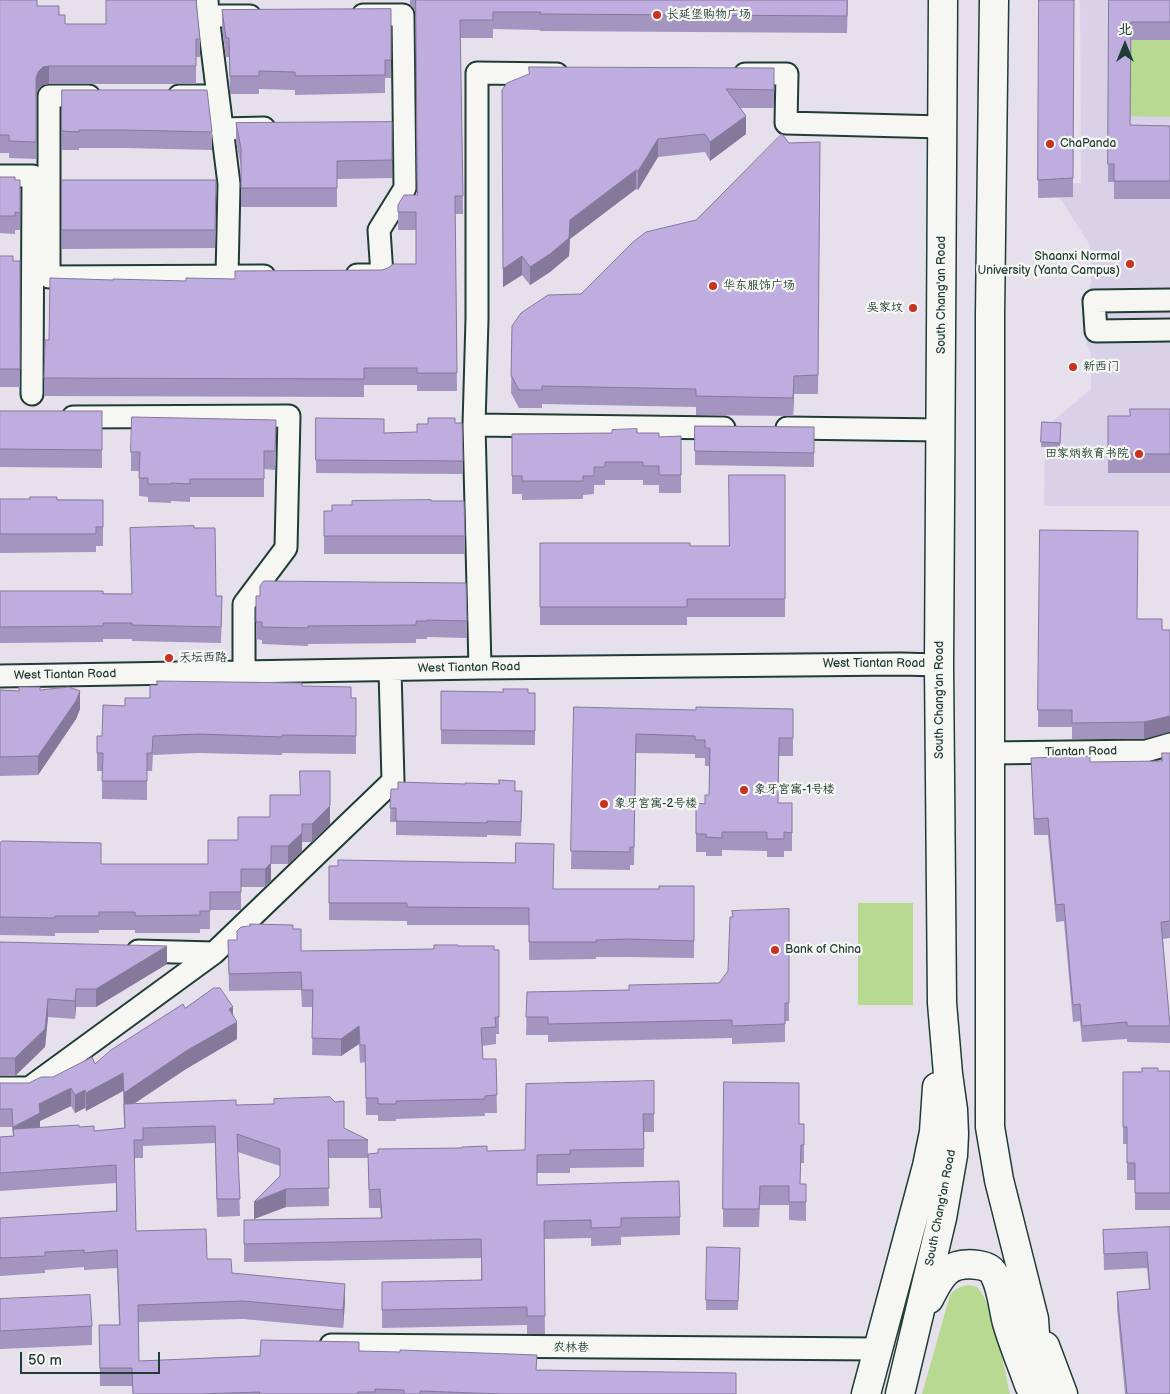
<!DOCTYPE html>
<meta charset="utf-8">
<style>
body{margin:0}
#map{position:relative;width:1170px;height:1394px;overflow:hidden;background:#e5e0ec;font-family:"Balsamiq Sans","LXGW WenKai TC",sans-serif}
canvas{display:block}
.north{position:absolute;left:1100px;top:20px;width:50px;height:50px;-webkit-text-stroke:4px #f6f6f2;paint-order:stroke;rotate:0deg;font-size:14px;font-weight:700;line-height:20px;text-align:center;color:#1f3d34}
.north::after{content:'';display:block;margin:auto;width:18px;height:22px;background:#1f3d34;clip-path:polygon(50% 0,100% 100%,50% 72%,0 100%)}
.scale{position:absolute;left:20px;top:1352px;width:140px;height:22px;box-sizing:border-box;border:2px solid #1f3d34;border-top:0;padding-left:6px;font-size:15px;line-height:18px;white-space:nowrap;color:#1f3d34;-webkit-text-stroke:4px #f6f6f2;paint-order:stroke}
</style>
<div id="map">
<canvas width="1170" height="1394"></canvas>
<div class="north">北</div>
<div class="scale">50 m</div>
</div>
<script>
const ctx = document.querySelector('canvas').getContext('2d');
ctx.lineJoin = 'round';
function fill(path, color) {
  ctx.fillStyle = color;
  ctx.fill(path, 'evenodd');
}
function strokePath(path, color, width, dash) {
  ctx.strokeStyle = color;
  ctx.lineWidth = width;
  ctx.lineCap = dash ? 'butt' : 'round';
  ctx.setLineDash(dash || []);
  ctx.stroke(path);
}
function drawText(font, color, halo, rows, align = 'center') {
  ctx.font = font + ' "Balsamiq Sans","LXGW WenKai TC",sans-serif';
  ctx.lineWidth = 4.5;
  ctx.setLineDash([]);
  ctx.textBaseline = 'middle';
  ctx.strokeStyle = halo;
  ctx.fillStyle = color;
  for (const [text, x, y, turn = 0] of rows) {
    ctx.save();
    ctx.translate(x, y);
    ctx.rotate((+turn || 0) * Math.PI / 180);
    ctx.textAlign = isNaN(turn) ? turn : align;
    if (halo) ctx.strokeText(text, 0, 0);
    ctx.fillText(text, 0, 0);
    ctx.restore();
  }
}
const built = new Path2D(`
 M1080,0H1170V506H1044L1045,428L1091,389V353L1086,343L1087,294L1091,283L1090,245L1050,183H1081Z`);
const green = new Path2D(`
 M1124,35H1170V117L1123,116Z
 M858,903H913V1005H858Z
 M970,1285L977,1287C994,1304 1004,1368 1010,1394H922L950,1295C956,1288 961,1286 970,1285Z`);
const minor = new Path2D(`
 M208,16H250
 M745,74H787L786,123L943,127
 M89,96H49V277L264,276
 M179,96H218L208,16L207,0
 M218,96L229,184L227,276
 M222,129L264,128
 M0,176H33L32,394
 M357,275H382L379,230L405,188L403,15H363
 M1170,300L1094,301L1096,331L1170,330
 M73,417L289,416L286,548L244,604V672
 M474,425L724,428
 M787,428L941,430
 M480,668L474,425L477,319V73L557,74
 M0,676L480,668L901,664L939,665
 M990,753L1146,751L1170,744
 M138,951L214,953L393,781L390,670
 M0,1088H29L214,953
 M331,1345L878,1349`);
const major = new Path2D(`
 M994,0L990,315V1127L999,1180L1034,1319L1039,1394
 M929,1299C941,1275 948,1261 978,1265C985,1266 991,1268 994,1274C1002,1288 1003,1308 1007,1323C1013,1344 1022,1365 1029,1385
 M1045,1346L1063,1394
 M866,1394L927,1166L934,1132L937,1087
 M900,1394L942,1218L953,1155L954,1134L953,1110L948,1074L942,1003L939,665L943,0`);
const wall = new Path2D(`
 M0,0L37,6L59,15L65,24L200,39V57H196V84H49L43,85L38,89L36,96V159L9,158V153H0Z
 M410,0H848L847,33L540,31V30L493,29V38H460L463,214H455L457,391H417V385H364V397L44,396L45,340H49L113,280L186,281L235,279L382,270L416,264V230H398V205L417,195L416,15L414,9L410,5Z
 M1039,0H1074L1073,197L1038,198Z
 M1109,0H1170V40H1131L1130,125L1170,126V199H1114V182H1108Z
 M391,9V78H385V93L295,95V90L259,89V94H230L229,57H226L222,28V10Z
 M774,68V108H740L746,134L710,161L705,152L658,157L638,190L636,189L570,239L569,256L550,272L530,285L522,275L503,287L502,90Z
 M62,90L212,132V150L125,148H79V150H62Z
 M392,122V178L337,179V207H241V166L236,141V123Z
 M820,142L818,394H794L793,416L696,415V407L542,404V408H519L511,393L512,326L581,294L696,220L789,143Z
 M0,177L15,180H20V230H15V234L0,233Z
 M62,180L216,198L215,248L62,249Z
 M0,256L13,261H20V387H0Z
 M1170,409V473H1108V416H1130Z
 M0,411H102V468L0,467Z
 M316,418L384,433L417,432L455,423H462L463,474L316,473Z
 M1042,422L1061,423L1060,448L1041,447Z
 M695,426L814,427V467L695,465Z
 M637,433L659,437L681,436V493H659V485H643V480H605V485H594V494L583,495V499L522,500V494H512V434Z
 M276,439L275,470L264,469V497H190V502L171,501V503L148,502V497L139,496V471H131V452Z
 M785,475V617H687V625H540V543L690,546H729Z
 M0,499L103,500V546H96V552L0,553Z
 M431,501L465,536V554H324V511H332L352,505Z
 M194,528L222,612L221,643L132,641V639H103V642L0,643V591L132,594Z
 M1040,530L1137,619H1162L1144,739H1072V727H1038Z
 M256,596L467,621V638L427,637V639H416V643L308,644V646L262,644V640L256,639Z
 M302,686L351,698L356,717V754L282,753V755L199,753L153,755L152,771H147V800L102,799V771H97V753L102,736L125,706L150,698Z
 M0,690L19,691L40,690L80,709L76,719L38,775L0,776Z
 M441,691L535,693V745L441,744Z
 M574,707L793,727V756H779L778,803L792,821V851H784V857H767V851L722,850V856H706V852H696V834L705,804L709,795V766H705V758H695V754L636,753L634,865H630V870L571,869Z
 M1170,753V938L1163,939L1170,1026V1043L1127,1042V1039L1082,1042L1080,1021L1073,1022L1064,921L1056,922L1048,835H1034L1031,758L1090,762L1162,761Z
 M391,789L515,791L522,805L521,836L487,835V837L396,835V822H390Z
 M238,817L330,824L312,842H302V851L288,864H271V881L265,887H241V910H210V929H200V933H135V930H99V933H55V936L0,935V843L101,864H208L238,840Z
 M329,866L554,889H659L694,886V958L627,957H596V959L529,960V925H407V921L329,920Z
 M789,909V1021H785V1042L732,1044V1038L548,1042V1035H526L527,992L629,990L719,983Z
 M293,929L301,951L434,949L458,946L499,950V1034H496V1044L482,1046L483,1059H496L497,1113H485V1116L396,1119V1121H378V1115H366L365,1062L360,1063L359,1044L341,1056L312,1055L313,1007H302L301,990L229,991L228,940H237Z
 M0,942L167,964L96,1007H76L75,1019L48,1017L45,1047L15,1076H0Z
 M185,1008L233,1016L237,1039L186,1069L134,1104L236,1105L344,1128L368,1140V1158H328L329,1206L286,1207L254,1219L280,1176V1166L238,1152L240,1216L217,1217L215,1143L143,1146V1158H134L136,1231L207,1259L232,1273L345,1301L343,1328L243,1319L138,1322L139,1361L359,1351L537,1370L736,1394H133L132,1386H100L99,1325H119L117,1268L84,1270V1267L45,1270V1273L0,1276V1218L116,1211V1183L0,1191V1137L13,1136L12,1127H0V1083H29L53,1077L95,1064ZM123,1091L124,1128L94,1131L79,1127L40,1128V1121L71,1106L75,1113L85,1108L86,1111Z
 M1158,1071H1170V1210H1135V1180H1127V1144H1123V1072Z
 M654,1081V1132H644V1167L570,1168V1173H537V1185L680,1217V1235L621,1237V1245L591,1246V1238L544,1239L545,1334H527V1325L382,1328V1282L481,1280V1258L244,1262V1220L381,1218L380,1208H369L368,1154L525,1150Z
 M724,1082L799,1124H804V1163H801L800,1184H806V1221L789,1220V1205H760L759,1227H723Z
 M1170,1227V1394H1125L1117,1308V1292L1149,1289L1147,1268L1104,1270L1103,1230Z
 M740,1248L738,1310H706V1300Z
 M0,1299L92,1326V1345L0,1349Z`);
const shadedWall = new Path2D(`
 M49,66V84L43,85L38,89L36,96V78L38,72L43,67Z
 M746,116V134L710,161V142Z
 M658,139V157L638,190V171Z
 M636,170V189L570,239L569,256L550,272L530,285V267L570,220Z
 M522,256V275L503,287V269Z
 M794,376V394L793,416V398Z
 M80,691V709L76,719L38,775V756Z
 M1170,716V732L1144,739V722Z
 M330,806V824L312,842V824Z
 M302,833V851L288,864V846Z
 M271,863V881L265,887V869Z
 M167,946V964L96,1007V989Z
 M76,989V1007L75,1019V1001Z
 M48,999V1017L45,1047L15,1076V1058Z
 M233,1007V1024L237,1022V1039L186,1069L124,1110V1093L229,1009Z
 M359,1026V1044L341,1056V1039Z
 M123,1073V1091L86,1111V1093Z
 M71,1088V1106L40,1121V1131L13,1129V1144V1127L39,1104Z
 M85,1090V1108L75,1113V1095Z
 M286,1189V1207L254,1219V1202Z
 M345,1284V1301L343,1328V1310Z`);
const building = new Path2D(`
 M0,0H37V6H59V15H65V24H106V0H196L200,39H196V66H49L43,67L38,72L36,78V142L9,141V135H0Z
 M416,0H847V16L540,14L541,12H493V20H460L463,196H455L457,373H417V368H364V379L44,378L45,340H49L50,278L113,280V279L186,281V278L235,279V271L382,270L388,268L393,264H416V212H398V205L404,195H417Z
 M1039,0H1074L1073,178L1038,180Z
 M1109,0H1170V22H1131L1130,125L1170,126V181H1114V164H1108Z
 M391,9V60H385V75L295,76V72L259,71V76H230L229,38H226L222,10Z
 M529,67L774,68V90L726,89L746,116L710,142L705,134L658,139L638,171L636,170L570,220L569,238L550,254L530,267L522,256L503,269L502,90L507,83L529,74Z
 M62,90H207L212,132L125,130H79V132L62,131Z
 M392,122V160L337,161V188H241V148L236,123Z
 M782,134L789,143L820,142L818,375L794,376L793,398L696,396V389L542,386V390H519L511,375L512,326L521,313L548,295L581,294L633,242L646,232L696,220Z
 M0,177H15V180H20V213L15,212V216H0Z
 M62,180H216L215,230H62Z
 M0,256H13V261H20V369H0Z
 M1130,409H1170V454H1108V416H1130Z
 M0,411H102V450L0,449Z
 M132,417L276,420L275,451H264V479H190V484L171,483V484H148V478H139L140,452H131Z
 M316,418L384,419V433L417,432V424H428V418H455V423H462L463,461L316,460Z
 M1042,422L1061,423L1060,443L1041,442Z
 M695,426L814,427V453L695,451Z
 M637,429V433H659V437L681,436V475H659V466H643V462H605V467H594V476H583V481H522V476H512V434L612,433V430Z
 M729,475H785V599H687V607H540V543H690V546H729Z
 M30,497H57V500H103V527H96V534H0V499H30Z
 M431,500V501H464L465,536H324V511H332V505H352V501Z
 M194,526V528H215L216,596H222L221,627L132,625V623H103V626L0,627V591H103V594H132L130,528Z
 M1040,530L1138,531L1137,619H1162V630H1170V716L1144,722L1072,723V710H1038Z
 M264,581L466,583L467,621L427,620V621H416V625L308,626V628L262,627V622H256V596H260V586Z
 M157,681L302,683V686L351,687V698H356V736L282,735V737L199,734L153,736L152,753H147V781H102L103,753H97V736H102L103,705L125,706V698H150V685H157Z
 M19,687H40V690L69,687L80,691L76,701L38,756L0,757V690L19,691Z
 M503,689H528V693H535V731L441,730V691L503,692Z
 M574,707L696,710V707L793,709V738H779L778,803H792V833L784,832V839H767V832H722V838L706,837V834H696V803L705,804V795H709L710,748H705V740H695V736L636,734L634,847H630V852L571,851Z
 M1162,753H1170V921L1161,922L1170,1026H1127V1022L1082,1026L1080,1004L1073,1005L1064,904L1056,905L1048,818L1034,819L1031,758L1090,756V762L1162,761Z
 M300,771H330V806L312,824H302V833L288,846H271V863L265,869H241V892H210V911H200V915L135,916V912H99V916H55V918L0,917V843L2,841L101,843V864H208V840H238V817H270V795H300Z
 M499,780L515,781V791H522L521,822L487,821V823L396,821V808H390L391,789H398V782L465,784V783L499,784Z
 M516,843L554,844L553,889H659V886H694V941L627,939L596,940V942H529V908L407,907V903H329V866H338V860L515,863Z
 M789,909V1003H785V1024L732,1026V1020L548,1024V1017H526L527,992L629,990V985L719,983L728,971L730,917H733L732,911Z
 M250,924L293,925V929H301V951L434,949V945H458V946H494V950H499V1017H495L496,1027L481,1028L483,1059H496L497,1095L485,1096V1099L396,1101V1104H378V1098H366L365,1045H360L359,1026L341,1039L312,1038L313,990H302L301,972L229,974L228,940H237V931L241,927L250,926Z
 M0,942L167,946L96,989H76L75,1001L48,999L45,1029L15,1058H0Z
 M214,988H220L233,1007L229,1009L237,1022L186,1051L124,1093L123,1073L86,1093L85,1090L75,1095L71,1088L39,1104L40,1113L13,1127L12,1109H0V1083H29L41,1077H53L92,1057L95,1064L111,1050L183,1004L185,1008Z
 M1142,1068H1158V1071H1170V1193H1135V1163H1127V1127H1123V1072H1142Z
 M654,1081V1114H643L644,1149L570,1150V1154L537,1155V1185L679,1181L680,1217L621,1218V1227L591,1228V1220L544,1221L545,1316H527V1307L382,1310V1282L482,1280L481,1239L244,1244V1220L382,1218L380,1189L369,1190L368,1154L378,1153V1149L462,1148V1147L487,1146V1151L525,1150L526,1084Z
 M724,1082L799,1083V1124H804V1145H801L800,1184H806V1202H789V1186H760L759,1209H723Z
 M330,1097L335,1102L344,1101V1128L368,1140H328L329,1188L286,1189L254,1202L280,1176V1149L237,1134L240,1199H217L215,1126L143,1128V1140H134L136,1231L206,1229L207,1259H231L232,1273L345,1284L343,1310L243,1301L138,1305L139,1361L260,1356L261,1340L359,1342V1351L400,1352V1350L537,1355L536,1370L736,1373V1394H501L420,1391V1394H404V1390L375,1389V1392H358V1394H259L260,1392L199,1394H133L132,1368H100L99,1325H120L117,1250L84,1253V1250L45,1252V1256L0,1258V1218L117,1211L116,1165L0,1173V1137L14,1136L13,1129L79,1125V1127L94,1126V1131L125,1128L124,1104L236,1100V1105L274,1104V1099Z
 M1170,1227V1394H1127L1117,1292L1150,1289L1147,1252L1104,1254L1103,1230Z
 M707,1247L740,1248L738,1301L706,1300Z
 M90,1295L92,1326L0,1331V1299Z`);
const markers = [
 [657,15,5,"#c8321e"],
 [1050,144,5,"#c8321e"],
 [1130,264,5,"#c8321e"],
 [713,286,5,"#c8321e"],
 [913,308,5,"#c8321e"],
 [1073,367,5,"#c8321e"],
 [1139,454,5,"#c8321e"],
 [169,658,5,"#c8321e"],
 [744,790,5,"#c8321e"],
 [604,804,5,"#c8321e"],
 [775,950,5,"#c8321e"]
];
const poiNames = [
 ["长延堡购物广场",667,15],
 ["ChaPanda",1060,144],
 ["Shaanxi Normal",1120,257,"right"],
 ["University (Yanta Campus)",1120,271,"right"],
 ["华东服饰广场",723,286],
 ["吴家坟",903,308,"right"],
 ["新西门",1083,367],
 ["田家炳教育书院",1129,454,"right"],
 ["天坛西路",179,658],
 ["象牙宫寓-1号楼",754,790],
 ["象牙宫寓-2号楼",614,804],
 ["Bank of China",785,950]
];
const streetNames = [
 ["South Chang'an Road",942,295,-90],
 ["West Tiantan Road",874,664],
 ["West Tiantan Road",469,668,-1],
 ["West Tiantan Road",65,675,-1],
 ["South Chang'an Road",940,700,-90],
 ["Tiantan Road",1081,752,-1],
 ["South Chang'an Road",941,1208,-79],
 ["农林巷",571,1348,1]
];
fill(built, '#d9d1e8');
fill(green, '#b8d992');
strokePath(minor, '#1f3d34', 25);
strokePath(major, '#1f3d34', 31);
strokePath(minor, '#f6f6f2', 21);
strokePath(major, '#f6f6f2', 28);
fill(wall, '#a395bf');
fill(shadedWall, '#85799b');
fill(building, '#beadde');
strokePath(building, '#85799b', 1);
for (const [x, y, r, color] of markers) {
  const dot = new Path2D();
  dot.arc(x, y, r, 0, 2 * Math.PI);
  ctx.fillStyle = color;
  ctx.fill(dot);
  strokePath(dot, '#f6f6f2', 2);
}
drawText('12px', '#1f3d34', '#f6f6f2', poiNames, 'left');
drawText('12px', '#1f3d34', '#f6f6f2', streetNames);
</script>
